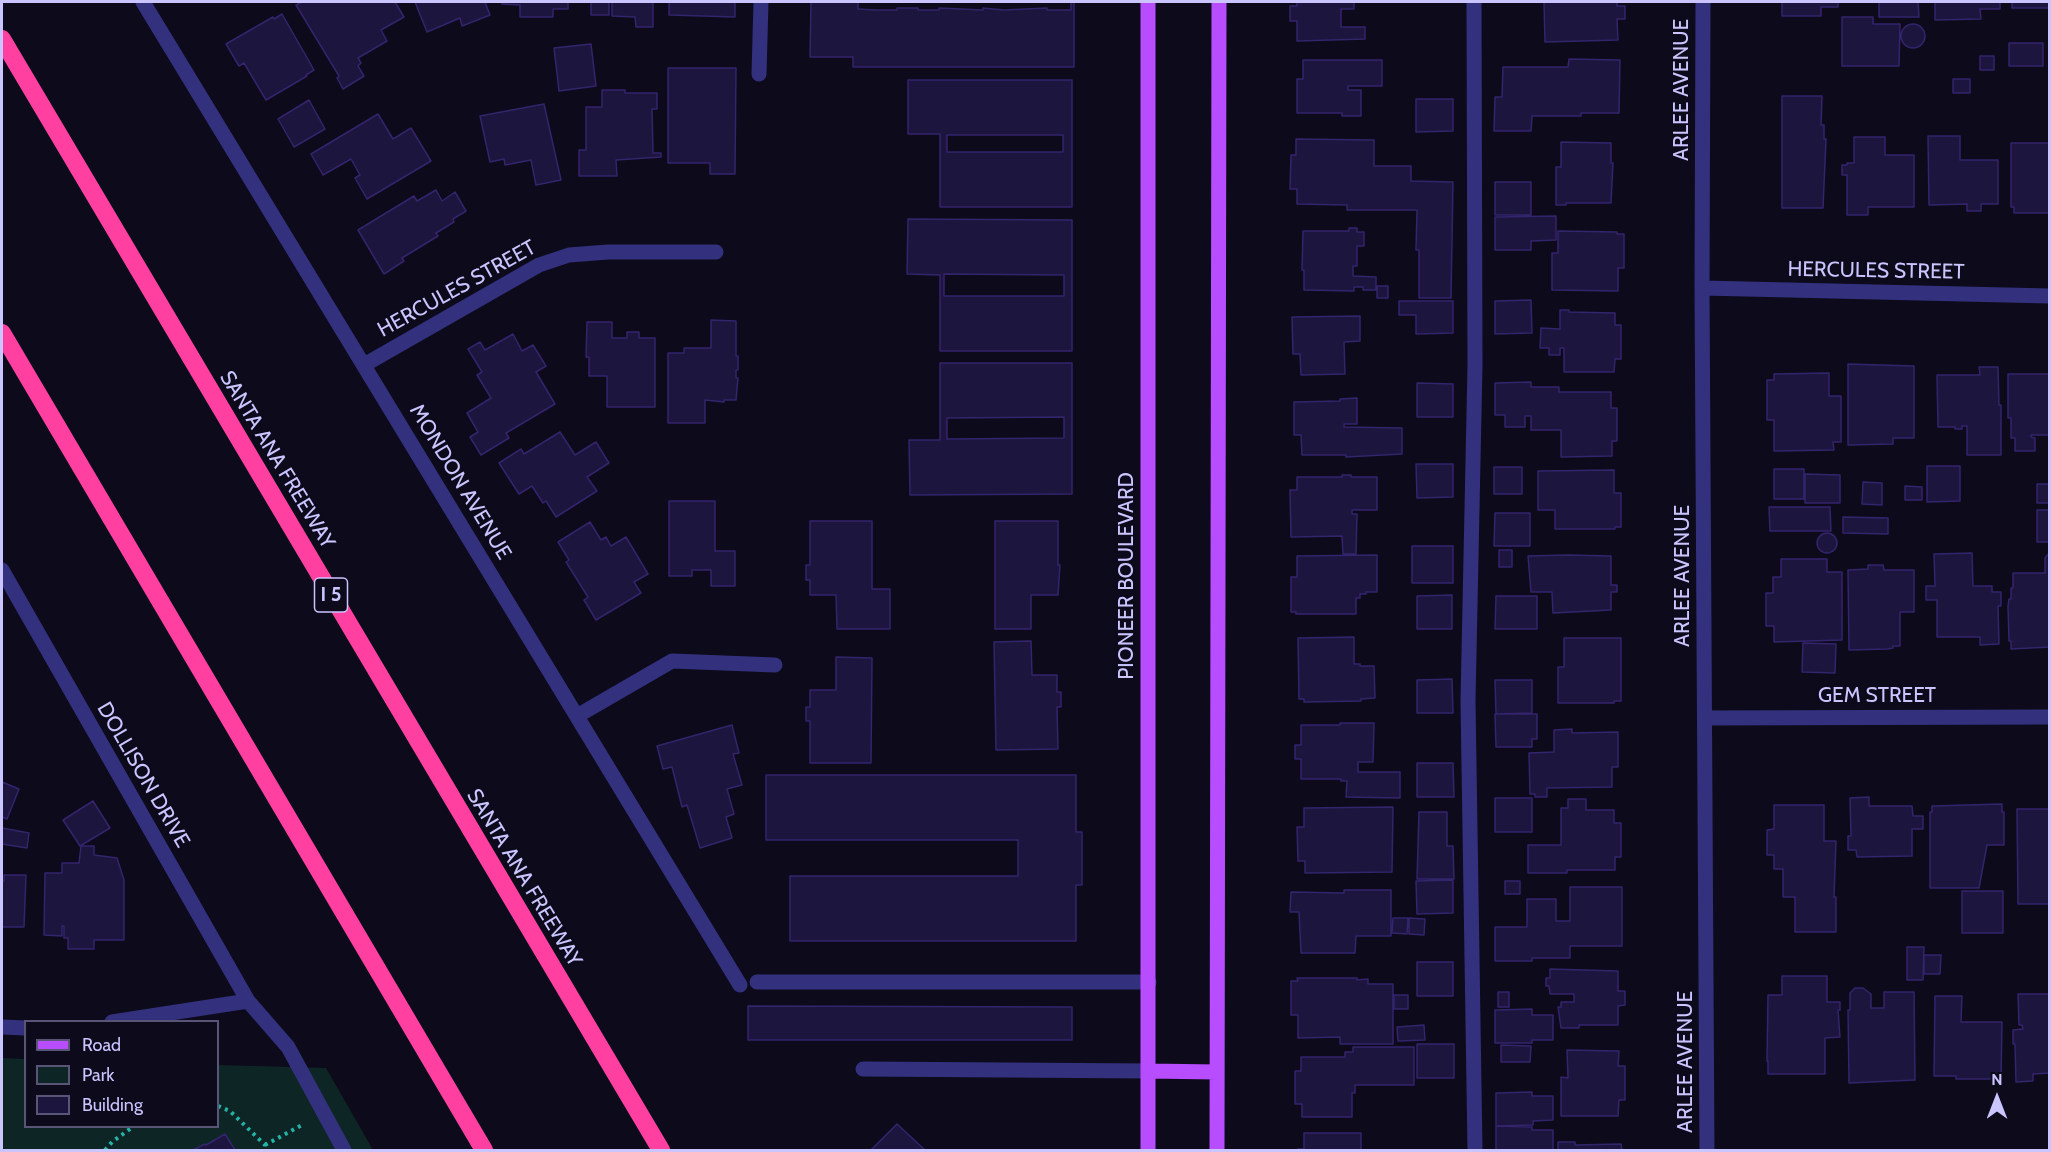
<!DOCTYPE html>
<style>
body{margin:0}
#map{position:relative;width:2051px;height:1152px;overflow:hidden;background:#0d0a1c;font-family:Cabin,sans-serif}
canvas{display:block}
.frame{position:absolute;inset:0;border:3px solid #cac5ff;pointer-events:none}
.legend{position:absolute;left:24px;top:1020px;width:195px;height:108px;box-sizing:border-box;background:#0d0a1c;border:2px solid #595577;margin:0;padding:8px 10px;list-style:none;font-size:18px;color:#cac5ff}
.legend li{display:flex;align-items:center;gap:12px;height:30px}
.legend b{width:30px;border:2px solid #595577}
.north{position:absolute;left:1967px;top:1068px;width:60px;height:60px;-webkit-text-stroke:4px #0d0a1c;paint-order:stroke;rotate:0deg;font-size:16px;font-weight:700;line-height:24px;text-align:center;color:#cac5ff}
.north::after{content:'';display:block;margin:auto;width:21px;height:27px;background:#cac5ff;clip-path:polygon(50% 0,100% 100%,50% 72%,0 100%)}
</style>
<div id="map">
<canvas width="2051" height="1152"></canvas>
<div class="frame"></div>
<ul class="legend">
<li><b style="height:8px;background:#b84cff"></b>Road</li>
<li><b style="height:16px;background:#0d2625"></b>Park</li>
<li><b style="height:16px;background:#1c153e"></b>Building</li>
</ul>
<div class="north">N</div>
</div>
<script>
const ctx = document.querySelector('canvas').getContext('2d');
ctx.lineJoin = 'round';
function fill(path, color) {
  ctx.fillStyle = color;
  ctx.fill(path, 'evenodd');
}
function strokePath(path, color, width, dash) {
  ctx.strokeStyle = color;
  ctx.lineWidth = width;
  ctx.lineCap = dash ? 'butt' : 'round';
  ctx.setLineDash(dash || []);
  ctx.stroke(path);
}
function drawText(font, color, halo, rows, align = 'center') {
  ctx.font = font + ' Cabin,sans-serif';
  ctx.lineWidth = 4.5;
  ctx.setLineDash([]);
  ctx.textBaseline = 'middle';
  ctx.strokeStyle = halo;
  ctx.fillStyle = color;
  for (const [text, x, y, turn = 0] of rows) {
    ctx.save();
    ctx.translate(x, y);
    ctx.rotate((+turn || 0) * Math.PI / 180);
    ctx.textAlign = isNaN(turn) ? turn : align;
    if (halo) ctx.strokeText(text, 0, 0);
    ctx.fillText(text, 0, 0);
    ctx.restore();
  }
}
const green = new Path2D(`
 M2,1058L25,1059L26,1126H218V1065L326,1068L373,1150H2Z`);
const building = new Path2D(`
 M302,2H395L404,17L381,30L387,41L358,58L361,63L358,66L364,76L343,89L337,78L339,76L296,5Z
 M415,2H485L490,15L462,26L460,18L427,32Z
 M502,2H568V9H553V17H520V5L502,4Z
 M591,2H609V15H591Z
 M612,2H653V27H636L635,17L612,16Z
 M669,2H735V17L669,15Z
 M811,2H858V9L876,10H897V8H918V10H939V8L983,10V8L1004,10L1047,8V10H1071V2H1074V67H853V57H810Z
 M1297,2H1354V9H1341V27H1365V39L1297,41V21H1290V6H1297Z
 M1544,2H1617V6H1625V19H1617L1618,40L1545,42Z
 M1782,2H1838V7H1821V16H1782Z
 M1879,2H1918L1919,17H1879Z
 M1935,2H2000V9H1980L1981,19L1935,20Z
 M2012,2H2049V8H2012Z
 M282,14L314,70L306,75L307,76L266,100L244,63L239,66L226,44L273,17L274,19Z
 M1842,17H1873V24H1900L1899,66H1842Z
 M1901 36a12 12 0 1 1 24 0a12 12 0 1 1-24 0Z
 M2009,43H2043V66H2009Z
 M591,44L596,86L559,91L554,48Z
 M1980,56H1994V70H1980Z
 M1569,59L1620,60L1619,113H1581V116H1532L1531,131H1494L1495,97H1502L1503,67H1568Z
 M1303,60H1382V86H1348V90H1361V116H1342V113H1297V79H1303Z
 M668,68H736L735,174H710V163H668Z
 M1953,79H1970V93H1953Z
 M908,80H1072V207H940V134H908ZM947,135H1063V152H947Z
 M602,90H625V93H657V109H652L653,153H661V157L616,160L617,176H579V150H586V107H602Z
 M1782,96H1822L1821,125H1824V139H1826L1823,208H1782Z
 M1416,99H1453V131L1416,132Z
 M309,100L325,129L294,147L278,119Z
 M544,104L561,180L536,185L531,160L505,165L504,159L490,162L480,116Z
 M378,114L393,139L411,128L431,161L367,199L355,178L360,175L351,159L323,175L311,154Z
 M1928,136H1960V160H1998V204H1981V211H1967V204L1929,205Z
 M1854,137H1885V155H1914V207H1868V215H1847V175H1842V165H1847V163H1854Z
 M1296,139L1374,140V166H1411V181L1453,182L1451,298H1419V250H1416L1417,210H1347V205L1297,204V189H1290L1291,155H1296Z
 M1561,142L1611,143V163H1613L1611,203H1566V205H1556V167H1561Z
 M2011,143H2050V213H2014V207H2011Z
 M1495,182H1531V215H1495Z
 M436,190L442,201L455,192L466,211L453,219L454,222L436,233L438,236L402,258L404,261L384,274L358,230L414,196L417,201Z
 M1556,216V240L1531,241V250H1495V217Z
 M908,219L1072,220V351H940V275L907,274ZM944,274L1064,275V296H944Z
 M1349,228H1357V232H1364V246H1357V266H1353V276L1376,277V290H1363V287H1354V291L1304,290V270H1302L1303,231H1349Z
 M1558,231L1617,232V234H1624V268H1618V291L1552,290V253H1558Z
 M1377,286H1388V298H1377Z
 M1531,300L1532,333L1495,334V301Z
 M1399,301H1453V333L1416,334V315H1399Z
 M1560,310H1569V312L1615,313V325H1621V359H1615L1614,372H1564V348H1560V355H1549V348H1540L1541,328L1560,329Z
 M1360,316V341L1344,342L1345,374L1301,375L1300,354H1293L1292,317Z
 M711,320L736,321V356H738V370H736V378H738L736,400H724V402L705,400V423H668V353H684V348H711Z
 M587,322H612V338H627V332H639V338H655V407H607V376H589V357H586Z
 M513,334L522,351L533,345L546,366L536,372L555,404L506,433L509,438L481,455L470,437L478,432L467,413L491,398L477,375L482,372L468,349L480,342L485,350Z
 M940,363H1072V494L910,495L909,440H940ZM1064,417V438L947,439V418Z
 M1848,364L1914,366V438H1893V444L1848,445Z
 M1979,367H1998L1999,405H2001V455H1967V426H1962V429H1955V427H1938L1937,375H1980Z
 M1829,373V396H1841V442H1833L1834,450L1774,451V420H1767V380H1774V374Z
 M2008,374H2050V435H2031V437L2035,438V451H2015V438H2011V418H2008Z
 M1531,382V387H1559V392H1611V408H1617V441H1612V456L1561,457V430H1531V416H1525V427H1505V415H1495V383Z
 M1417,383L1453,384V417H1417Z
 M1357,398V424H1344V427L1402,428V454L1346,457V455H1302L1301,435H1294V402L1340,401V399Z
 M560,432L575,455L596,442L609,463L587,477L597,491L556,517L546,501L543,503L532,486L519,494L499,463L521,449L524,454Z
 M1416,464H1453V497L1417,498Z
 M1927,466H1960V501L1927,502Z
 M1494,467H1522V494H1494Z
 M1774,469H1804V499H1774Z
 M1614,470V493H1621V527H1615V529H1555V510H1538V471Z
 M1805,474L1840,475V503H1805Z
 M1342,475H1351V477H1377V510H1352V514H1357L1356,554H1343L1342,536L1291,537L1290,490H1297V477H1342Z
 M1863,482L1882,483V505L1862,504Z
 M2037,484H2050V503H2037Z
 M1905,486L1922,487V500H1905Z
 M669,501H715V551H735V586H711V570H692V576H669Z
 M1769,507H1830L1831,531H1770Z
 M2037,510H2050V542H2037Z
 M1495,513H1530V546H1494Z
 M1843,517L1888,518V534L1843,533Z
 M810,521H872V589H890V629H837L836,595H810V580H806V565H810Z
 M995,521H1058V565H1060L1058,595H1031V629H995Z
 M590,522L601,540L606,537L611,546L626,537L648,574L634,582L641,593L596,620L584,600L588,597L566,562L569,560L558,542Z
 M1817 543a10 10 0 1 1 20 0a10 10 0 1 1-20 0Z
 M1412,546H1453V583H1412Z
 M1499,550H1512V567H1499Z
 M2050,552V647L2011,649V641H2009L2008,606L2009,599H2011V588H2013V573H2045V558Z
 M1972,553L1973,586H1992V592H2001V606H1998L1999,644L1980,645V637H1937V600H1926V586H1935L1934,554Z
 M1377,555V592H1366V594H1360V598H1356V614H1296V612H1291V577H1297V556Z
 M1568,555L1611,556V585H1617V592H1611V610L1553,613L1552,592H1531L1528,556Z
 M1781,559H1827V572H1842V640L1774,642V626H1766V593H1773V577H1781Z
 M1868,565H1883L1884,570H1914V612H1900V646H1893V648L1887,649L1849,650L1848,570L1868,569Z
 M1452,595V629H1417V596Z
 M1496,596H1537V629H1495Z
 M1354,637V664H1360V666H1374L1375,698L1361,699V701L1304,702V699H1299L1298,638Z
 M1564,638H1621V701H1614V703H1558V667H1564Z
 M1031,641L1032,675H1057V692H1061V707H1057L1058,749L996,750L994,642Z
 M1803,643L1836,644L1835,673L1802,672Z
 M836,657L872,658L871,763H810V721H806V707H810V690H836Z
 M1452,679L1453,713H1417V680Z
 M1495,680H1532V713L1496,714Z
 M1495,714H1537V739H1532V747H1496Z
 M1340,723H1374L1373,762H1358V772H1400V798L1346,797L1347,781H1341V779H1301V759H1295V745H1301V725H1340Z
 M732,725L739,753L733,754L742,785L727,789L734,814L726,817L732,838L700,848L687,805L682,807L672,767L663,769L657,746Z
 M1572,729V733L1618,732V767H1612V787L1547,788V797H1535V794H1530L1529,753L1554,752V730Z
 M1417,763H1453L1454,797H1417Z
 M766,775H1076V832H1082V885H1076V941H790V876H1018V840H766Z
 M2,782L19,789L7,819L2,817Z
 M1869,797V806H1912L1913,816H1923V829H1912V856L1857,857L1856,850H1848V836H1851L1850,798Z
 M1495,798H1532V832H1495Z
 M1568,799H1586V810H1614V823H1621V857H1615V870H1567V873H1528V845H1561V808H1568Z
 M93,801L110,828L80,846L63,820Z
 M2002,804V812H2004V845H1987L1979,888H1930V812H1932V806Z
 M1774,805H1824V841H1836L1834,897H1836V932H1795V897H1783V869H1774V855H1767V830L1774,829Z
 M1393,807L1392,872L1305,873V861H1298L1297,827H1304V808Z
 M2017,809H2050V904H2018Z
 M1419,812H1447V846H1453L1454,879H1417Z
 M2,828L29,833L27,848L2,844Z
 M81,846H94V855L117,858L124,880V940H94V949H68V938H64V926H62V936L44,935L45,873H62V863H79Z
 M4,875H26L24,927H2V881H4Z
 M1453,880V913L1417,914L1416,881Z
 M1505,881H1520V894H1505Z
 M1570,887H1622V946H1570V958H1532V961H1495V927H1527V899H1556V921H1570Z
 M1344,890H1391V936H1356L1355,953H1301L1299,912H1290L1291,892L1344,893Z
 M1962,891H2003V933H1962Z
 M1393,918H1408L1407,934L1392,933Z
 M1409,918L1425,919L1424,935L1409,934Z
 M1907,947H1924L1923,980H1907Z
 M1924,955H1941L1940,974H1924Z
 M1417,962H1453V996H1417Z
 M1550,969L1618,971V991H1625V1005L1618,1006V1025H1579V1028H1561L1558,1007H1561V1002H1574V994H1550L1549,986H1546V978H1550Z
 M1782,976H1827V1002H1840V1010H1838L1840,1037L1825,1038V1074H1768V1061H1767L1768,995H1782Z
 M1297,978H1357V980L1368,979V984H1393V1044H1340V1037L1298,1038V1015H1291V981H1298Z
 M1855,988H1863L1871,994V1008H1884V992H1914L1915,1080L1849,1083L1848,1010H1850V993Z
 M1498,992H1509V1007H1498Z
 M2018,994H2050V1073L2033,1074V1081L2016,1082L2015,1044H2013V1030L2023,1029L2022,1025H2019Z
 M1394,995H1408V1009H1394Z
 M1935,996H1962L1961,1022H2002L2001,1079H1956V1076H1934Z
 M748,1006L1072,1007V1040H748Z
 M1532,1009V1015H1553V1040H1532V1043H1495V1010Z
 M1424,1025L1425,1040L1398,1041L1397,1027Z
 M1417,1044H1454V1078H1417Z
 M1501,1045L1531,1046L1530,1062H1501Z
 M1353,1047H1414V1085H1355V1093H1352V1117H1302V1104H1295V1071H1301V1057H1345V1052H1353Z
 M1567,1050L1619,1051L1618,1066H1625V1100H1619L1618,1116H1561V1077L1568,1078Z
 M1532,1092V1096H1553V1120L1533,1121V1125L1496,1126V1093Z
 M897,1124L925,1150H871Z
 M1496,1126L1532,1127V1130H1553V1150H1496Z
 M1304,1133H1361V1150H1298V1149H1304Z
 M225,1134L235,1150H193L205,1144L206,1145Z
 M1558,1142H1575V1145L1621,1144L1622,1150H1558Z`);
const path = new Path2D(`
 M218,1106L230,1111L265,1145L267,1150
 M265,1145L302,1125
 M105,1150L112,1142L134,1126`);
const minor = new Path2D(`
 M143,2L740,985
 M1474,2L1475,365L1468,701L1475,1150
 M1703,2L1702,288L1707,1150
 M759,74L761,2
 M1702,288L2050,296
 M364,365L539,265L569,255L608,252H716
 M2,570L248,1001L288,1047L344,1150
 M577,716L672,661L775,665
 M1705,718L2050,717
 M757,982H1149
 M112,1022L248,1001
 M2,1027L26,1028
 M863,1069L1148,1071`);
const major = new Path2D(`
 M1148,2V1150
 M1148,1071L1217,1072
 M1217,1150L1219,2`);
const highway = new Path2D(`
 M2,39L661,1150
 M2,333L484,1150`);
const shields = [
 [331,595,33]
];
const shieldNames = [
 ["I 5",331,595]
];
const streetNames = [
 ["ARLEE AVENUE",1682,90,-90],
 ["HERCULES STREET",1876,271,1],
 ["HERCULES STREET",457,289,-29],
 ["SANTA ANA FREEWAY",277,460,59],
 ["MONDON AVENUE",460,482,59],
 ["PIONEER BOULEVARD",1127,576,-90],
 ["ARLEE AVENUE",1683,576,-90],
 ["GEM STREET",1877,696],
 ["DOLLISON DRIVE",143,775,60],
 ["SANTA ANA FREEWAY",524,878,59],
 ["ARLEE AVENUE",1686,1062,-90]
];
fill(green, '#0d2625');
fill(building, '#1c153e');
strokePath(building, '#32256c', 1.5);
strokePath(path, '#25b3a8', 4, [3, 4.5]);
strokePath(minor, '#33317e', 15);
strokePath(major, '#b84cff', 15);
strokePath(highway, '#ff40a0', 18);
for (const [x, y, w] of shields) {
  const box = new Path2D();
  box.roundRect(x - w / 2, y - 17, w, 34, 4.5);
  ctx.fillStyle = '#0d0a1c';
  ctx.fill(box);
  strokePath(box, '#cac5ff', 1.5);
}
drawText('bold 20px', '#cac5ff', null, shieldNames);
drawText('21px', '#cac5ff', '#0d0a1c', streetNames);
</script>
